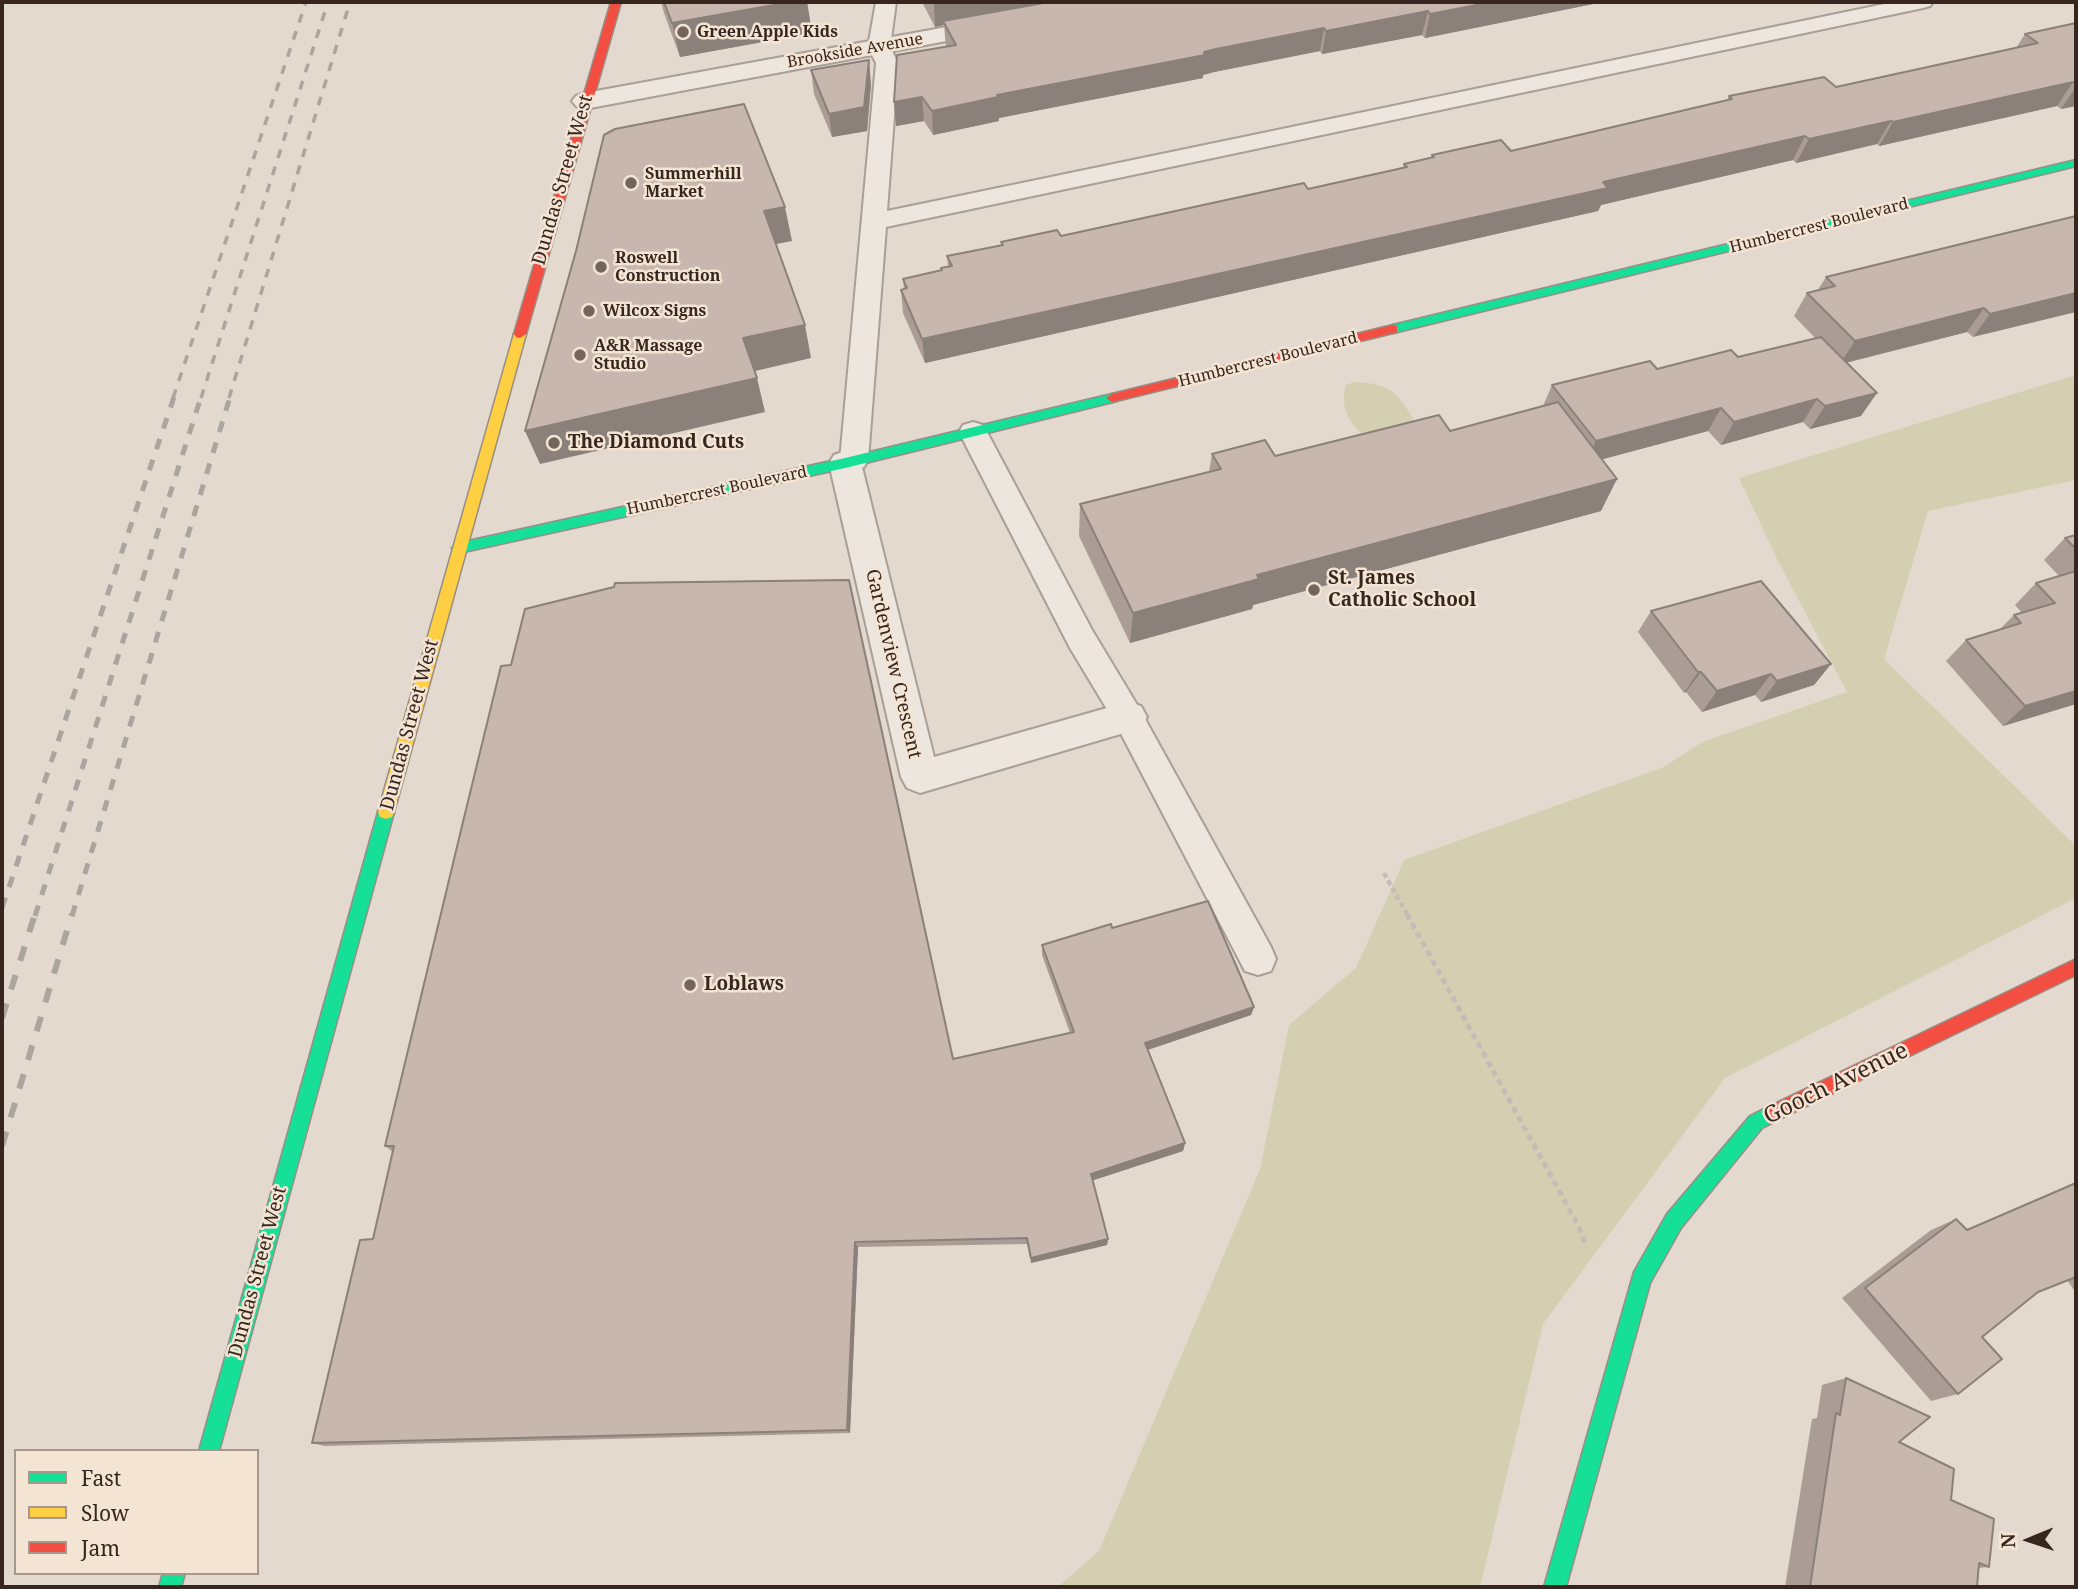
<!DOCTYPE html>
<style>
body{margin:0}
#map{position:relative;width:2078px;height:1589px;overflow:hidden;background:#e3d9ce;font-family:"Noto Serif",serif}
canvas{display:block}
.frame{position:absolute;inset:0;border:4px solid #37261f;pointer-events:none}
.legend{position:absolute;left:14px;top:1449px;width:245px;height:126px;box-sizing:border-box;background:#f4e4d4;border:2px solid #a8988c;margin:0;padding:9px 12px;list-style:none;font-size:21px;color:#37261f}
.legend li{display:flex;align-items:center;gap:14px;height:35px}
.legend b{width:35px;border:2px solid #a8988c}
.north{position:absolute;left:1994px;top:1505px;width:70px;height:70px;-webkit-text-stroke:5px #f4e4d4;paint-order:stroke;rotate:268deg;font-size:19px;font-weight:700;line-height:28px;text-align:center;color:#37261f}
.north::after{content:'';display:block;margin:auto;width:24px;height:32px;background:#37261f;clip-path:polygon(50% 0,100% 100%,50% 72%,0 100%)}
</style>
<div id="map">
<canvas width="2078" height="1589"></canvas>
<div class="frame"></div>
<ul class="legend">
<li><b style="height:9px;background:#16e098"></b>Fast</li>
<li><b style="height:9px;background:#ffcf43"></b>Slow</li>
<li><b style="height:9px;background:#f24e42"></b>Jam</li>
</ul>
<div class="north">N</div>
</div>
<script>
const ctx = document.querySelector('canvas').getContext('2d');
ctx.lineJoin = 'round';
function fill(path, color) {
  ctx.fillStyle = color;
  ctx.fill(path, 'evenodd');
}
function strokePath(path, color, width, dash) {
  ctx.strokeStyle = color;
  ctx.lineWidth = width;
  ctx.lineCap = dash ? 'butt' : 'round';
  ctx.setLineDash(dash || []);
  ctx.stroke(path);
}
function drawText(font, color, halo, rows, align = 'center') {
  ctx.font = font + ' "Noto Serif",serif';
  ctx.lineWidth = 5;
  ctx.setLineDash([]);
  ctx.textBaseline = 'middle';
  ctx.strokeStyle = halo;
  ctx.fillStyle = color;
  for (const [text, x, y, turn = 0] of rows) {
    ctx.save();
    ctx.translate(x, y);
    ctx.rotate((+turn || 0) * Math.PI / 180);
    ctx.textAlign = isNaN(turn) ? turn : align;
    if (halo) ctx.strokeText(text, 0, 0);
    ctx.fillText(text, 0, 0);
    ctx.restore();
  }
}
const green = new Path2D(`
 M2076,375V480L1928,511L1884,659L2076,846V898L1725,1078L1543,1324L1480,1587H1058L1099,1551L1260,1169L1289,1025L1356,968L1404,860L1664,767L1702,742L1847,692L1777,559L1739,478Z
 M1354,382C1395,384 1396,393 1417,424L1365,436C1348,424 1340,406 1346,385Z`);
const pathFar1 = new Path2D(`
 M1384,873L1408,916`);
const path = new Path2D(`
 M1407,914L1579,1227L1586,1247`);
const lane = new Path2D(`
 M876,2H896L890,47L898,63L887,211L1894,2H1933L1930,6L1923,8L886,227L868,460L864,467L854,470L844,467L840,460L876,63L868,47Z
 M973,422L983,425L987,432L1092,630L1139,708L1271,947L1276,959L1271,971L1258,975L1245,971L1117,726L1070,648L959,432L963,425Z`);
const street = new Path2D(`
 M996,18L1005,20L1008,25L1005,30L585,109L576,106L572,101L576,96L585,93Z
 M845,451L856,455L861,463L934,757L1128,702L1141,706L1147,717L1141,728L920,793L907,788L901,777L829,463L834,455Z`);
const fast = new Path2D(`
 M2076,160V166L1393,333L1387,329L1393,325Z
 M1112,394L1117,395V401L845,468L459,553L452,548L459,543L845,458Z
 M386,805L392,807L394,812L219,1451H199L378,812L380,807Z
 M1774,1104L1780,1107L1783,1113L1780,1119L1762,1128L1681,1228L1650,1283L1566,1587H1544L1634,1272L1667,1214L1750,1116Z
 M163,1573H185L181,1587H159Z`);
const slow = new Path2D(`
 M520,330L526,334L394,812L392,817L386,819L380,817L378,812L514,334Z`);
const jam = new Path2D(`
 M611,2H621L526,334L520,338L516,337L514,334Z
 M1393,325L1397,326V332L1112,402L1106,398L1112,394Z
 M2076,959V975L1780,1119L1774,1122L1768,1119L1765,1113L1768,1107Z`);
const railFar2 = new Path2D(`
 M173,398L306,2
 M201,398L328,2
 M229,398L350,2`);
const railFar1 = new Path2D(`
 M2,908L174,397
 M35,916L201,397
 M72,916L230,397`);
const rail = new Path2D(`
 M2,1018L35,914
 M2,1146L72,914`);
const wall = new Path2D(`
 M661,2H807L812,33L680,57L664,13Z
 M922,2H1603L1425,38L1422,35L1322,54L1320,51L1214,72L1203,75V78L999,118V121L933,135L924,121L896,126L894,102L946,47L944,25L935,27Z
 M2076,23V106L2061,109L2057,106L1879,146L1877,144L1796,163L1793,160L1601,205L1598,211L925,363L903,313L901,290L904,289L903,279L941,270V268L948,266L947,256L1002,245L1001,242L1061,236L1308,189L1403,168L1404,164L1431,158L1432,155L1511,151L1727,100L1729,96L1836,87L2016,48L2025,34Z
 M811,70L871,84L867,131L832,137L814,94Z
 M2076,216L1973,337L1967,332L1846,363L1861,416L1810,429L1803,422L1721,445L1708,431L1602,459L1601,511L1253,605L1252,609L1130,643L1079,536L1080,504L1209,472L1212,454L1275,456L1450,431L1543,406L1552,385L1738,357L1815,338L1794,316L1807,293L1818,290L1826,277Z
 M2076,535V704L2003,726L1946,661L1966,640L2000,629L2014,615L2022,613L2015,605L2036,583L2059,576L2044,560L2065,538Z
 M1651,611L1831,664L1814,685L1761,702L1755,695L1702,712L1686,692L1684,693L1638,632Z
 M1042,945L1254,1007L1251,1015L1148,1050L1185,1143L1183,1151L1093,1180L1108,1239L1107,1245L1031,1263L1027,1244L858,1247L850,1433L324,1446L312,1443L373,1239L393,1152L385,1146L953,1059L1070,1033L1042,955Z
 M2076,1182V1293L2067,1280L2038,1292L1982,1337L1958,1394L1931,1401L1842,1298L1931,1230L1956,1219L1967,1230Z
 M1846,1378L1899,1442L1951,1500L1989,1567L1979,1568L1977,1587H1785L1812,1419L1817,1418L1822,1385Z`);
const shadedWall = new Path2D(`
 M791,2H807L812,33L680,57L672,23Z
 M941,2H1073L943,21L944,25L935,27L934,3Z
 M1492,2H1603L1425,38L1430,14Z
 M1428,11L1422,35L1322,54L1326,31Z
 M1324,28L1320,51L1214,72L1203,75V78L999,118V121L933,135L932,111L997,95L1216,49Z
 M869,60L871,84L867,131L832,137L829,114Z
 M2073,82L2057,106L1879,146L1893,122Z
 M2076,87V106L2061,109Z
 M922,97L924,121L896,126L894,102Z
 M1891,121L1877,144L1796,163L1809,139Z
 M1805,136L1793,160L1601,205L1598,211L925,363L922,339Z
 M785,207L792,241L771,245L764,211Z
 M2076,293V312L1973,337L1990,314Z
 M1984,308L1967,332L1840,364L1855,341Z
 M805,325L811,358L751,372L743,338Z
 M757,378L765,412L540,464L525,431Z
 M1877,393L1861,416L1810,429L1825,406Z
 M1817,399L1803,422L1721,445L1734,422Z
 M1721,408L1708,431L1585,464L1596,441Z
 M1617,479L1601,511L1253,605L1252,609L1130,643L1133,613L1257,575Z
 M1831,664L1814,685L1761,702L1777,681Z
 M1698,672H1701L1686,692L1684,693Z
 M1771,674L1755,695L1702,712L1717,691Z
 M2076,691V704L2003,726L2025,706Z
 M1254,1007L1251,1015L1144,1051L1145,1043Z
 M1185,1143L1183,1151L1091,1181V1174Z
 M1108,1239L1107,1245L1031,1263V1258Z
 M855,1242L858,1247L850,1433L847,1430Z`);
const building = new Path2D(`
 M664,2H791L672,23Z
 M1049,2H1492L1430,14L1428,11L1326,31L1324,28L1216,49L1204,52L1205,55L997,95L998,97L932,111L922,97L894,102L897,55L956,45L943,21Z
 M2076,23V84L2073,82L1893,122L1891,121L1809,139L1805,136L1603,182L1608,188L922,339L901,290L907,288L903,279L942,270L941,268L952,266L947,256L1003,245L1001,242L1057,230L1061,236L1304,183L1308,189L1407,167L1404,164L1434,157L1432,155L1501,140L1511,151L1732,99L1729,96L1824,77L1836,87L2038,43L2025,34Z
 M869,60L864,107L829,114L811,70Z
 M744,104L785,207L764,211L805,325L743,338L757,378L525,431L576,251L604,135L615,129Z
 M2076,216V293L1990,314L1984,308L1855,341L1807,293L1835,286L1826,277Z
 M1821,337L1877,393L1825,406L1817,399L1734,422L1721,408L1596,441L1552,385L1650,361L1657,369L1731,350L1738,357Z
 M1558,402L1617,479L1257,575L1259,579L1133,613L1080,504L1221,469L1212,454L1265,440L1275,456L1439,415L1450,431Z
 M2076,535V549L2065,538Z
 M2076,571V691L2025,706L1966,640L2021,623L2014,615L2055,603L2036,583Z
 M849,580L953,1059L1074,1032L1042,945L1111,924L1112,928L1208,901L1254,1007L1145,1043L1185,1143L1091,1174L1108,1239L1031,1258L1027,1238L855,1242L847,1430L312,1443L360,1240L373,1239L394,1146H385L462,826L501,666L511,665L525,609L614,587L615,583Z
 M1761,581L1831,664L1777,681L1771,674L1717,691L1701,672H1698L1651,611Z
 M2076,1183V1277L2038,1292L1982,1337L2002,1359L1958,1394L1865,1288L1956,1219L1967,1230Z
 M1846,1378L1930,1417L1899,1442L1954,1469L1951,1500L1994,1519L1989,1567L1979,1563L1977,1587H1810L1836,1413L1840,1415Z`);
const markers = [
 [683,32,7,"#73655c"],
 [631,183,7,"#73655c"],
 [601,267,7,"#73655c"],
 [589,311,7,"#73655c"],
 [580,355,7,"#73655c"],
 [554,443,7,"#73655c"],
 [1314,590,7,"#73655c"],
 [690,985,7,"#73655c"]
];
const farPoinames = [
 ["Green Apple Kids",697,32],
 ["Summerhill",645,174],
 ["Market",645,192],
 ["Roswell",615,258],
 ["Construction",615,276],
 ["Wilcox Signs",603,311],
 ["A&R Massage",594,346],
 ["Studio",594,364]
];
const farStreetnames = [
 ["Brookside Avenue",855,51,-10],
 ["Humbercrest Boulevard",1819,226,-14],
 ["Humbercrest Boulevard",1268,360,-14],
 ["Humbercrest Boulevard",717,491,-12]
];
const streetNames = [
 ["Dundas Street West",563,180,-74],
 ["Gardenview Crescent",893,664,77],
 ["Dundas Street West",410,725,-75],
 ["Dundas Street West",258,1272,-75]
];
const poiNames = [
 ["The Diamond Cuts",568,443],
 ["St. James",1328,579],
 ["Catholic School",1328,601],
 ["Loblaws",704,985]
];
const nearStreetnames = [
 ["Gooch Avenue",1836,1084,-26]
];
fill(green, '#d5cfb1');
strokePath(lane, '#a89f97', 4);
strokePath(street, '#a89f97', 4);
strokePath(fast, '#988e86', 3);
strokePath(slow, '#988e86', 3);
strokePath(jam, '#988e86', 3);
strokePath(pathFar1, '#c4bcb6', 4.5, [5, 3.5]);
strokePath(path, '#c4bcb6', 5, [6, 4.5]);
fill(lane, '#ece6df');
fill(street, '#ece6df');
fill(fast, '#16e098');
fill(slow, '#ffcf43');
fill(jam, '#f24e42');
strokePath(railFar2, '#aba49f', 3.5, [9, 9]);
strokePath(railFar1, '#aba49f', 5, [11, 11]);
strokePath(rail, '#aba49f', 6, [15, 15]);
fill(wall, '#ab9d96');
fill(shadedWall, '#8b807a');
fill(building, '#c7b7af');
strokePath(building, '#8b807a', 2);
for (const [x, y, r, color] of markers) {
  const dot = new Path2D();
  dot.arc(x, y, r, 0, 2 * Math.PI);
  ctx.fillStyle = color;
  ctx.fill(dot);
  strokePath(dot, '#f4e4d4', 2.5);
}
drawText('bold 16px', '#37261f', '#f4e4d4', farPoinames, 'left');
drawText('16px', '#37261f', '#f4e4d4', farStreetnames);
drawText('19px', '#37261f', '#f4e4d4', streetNames);
drawText('bold 19px', '#37261f', '#f4e4d4', poiNames, 'left');
drawText('23px', '#37261f', '#f4e4d4', nearStreetnames);
</script>
